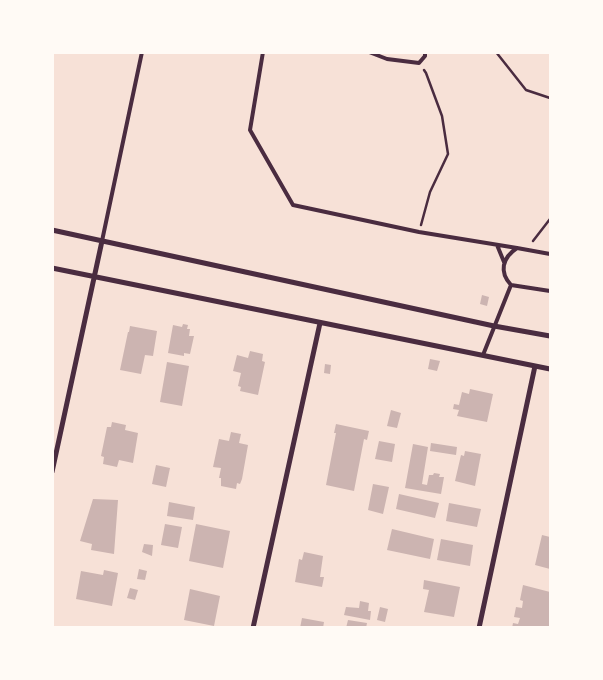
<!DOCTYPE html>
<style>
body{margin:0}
#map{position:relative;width:603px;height:680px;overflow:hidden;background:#f7e1d7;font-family:Overpass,sans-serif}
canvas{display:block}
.frame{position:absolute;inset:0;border:54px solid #fffaf5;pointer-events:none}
</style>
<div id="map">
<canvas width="603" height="680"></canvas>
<div class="frame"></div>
</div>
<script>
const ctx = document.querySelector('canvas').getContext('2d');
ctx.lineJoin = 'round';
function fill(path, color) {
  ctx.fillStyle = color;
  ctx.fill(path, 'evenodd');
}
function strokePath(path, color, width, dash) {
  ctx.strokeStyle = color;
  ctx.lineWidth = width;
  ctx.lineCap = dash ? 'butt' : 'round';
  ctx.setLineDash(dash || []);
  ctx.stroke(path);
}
const building = new Path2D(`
 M482,295L489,297L487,306L480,304Z
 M183,324L188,325L187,329H190L189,336H194L190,354L184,353V356L168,353L173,325L182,327Z
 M130,326L157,331L153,356L145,355L141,374L120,370L128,332H129Z
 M250,351L263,354L262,361L265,362L258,395L240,391L241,387L238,386L241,373L233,371L237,355L248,358Z
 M430,359L440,361L437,371L428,369Z
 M167,362L189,366L182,406L160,402Z
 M325,364L331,365L330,374L324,373Z
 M470,389L493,394L487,422L457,416L459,410L453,409L454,404L459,405L462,392L469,394Z
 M391,410L401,413L397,428L387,426Z
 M112,422L126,425L125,430L138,433L133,463L119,460L117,467L103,464L104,457L101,456L107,427H111Z
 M336,424L369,431L367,440L364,439L354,491L326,485L336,433H334Z
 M231,432L241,434L239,443L248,445L242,479L240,484L237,483L236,489L221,486V478H219L221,468L213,467L219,439L229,441Z
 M379,441L395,444L392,462L375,459Z
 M431,443L457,447L456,455L430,451Z
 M413,444L428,447L422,484L427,485L429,475H433L434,473L440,474L439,477H444L441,494L405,488Z
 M465,451L481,454L475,486L455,481L461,455L464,456Z
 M156,465L170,468L166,487L152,484Z
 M373,484L389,487L383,514L368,510Z
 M399,494L439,503L435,518L396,509Z
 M93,499L118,500L114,554L91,550L92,544L80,541Z
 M169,502L195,507L193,520L167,516Z
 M449,503L481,509L477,527L446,521Z
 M165,524L182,527L178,548L161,545Z
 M196,524L230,531L223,568L189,561Z
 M392,529L434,539L430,559L387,550Z
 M542,535L550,537V569L535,565Z
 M441,539L473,545L470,566L437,560Z
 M144,544L153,545L152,556L142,552Z
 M304,552L323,556L320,577H324L322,587L295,582L299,559L302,560Z
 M139,569L147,571L145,580L137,579Z
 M104,570L118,573L112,606L76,599L81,571L103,575Z
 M424,580L460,587L454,617L424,612L429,590L423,589Z
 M523,585L550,592V628H512L513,623L518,624L520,618L514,617L516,607L522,608L523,601L520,600Z
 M130,588L138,590L135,600L127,598Z
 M190,589L220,596L214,626L184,620Z
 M360,601L369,603L368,611H371L370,620L344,615L346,607L359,608Z
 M380,607L388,609L385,622L377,620Z
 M302,618L324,622L323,628H300Z
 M348,620L367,623L366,628H346Z`);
const path = new Path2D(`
 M496,52L526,90L550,98
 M421,225L430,192L448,154L442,116L426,73L424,70
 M533,241L550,219`);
const service = new Path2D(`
 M263,52L250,130L293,205L419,232L517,248
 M369,52L387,59L419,63L425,56V52
 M102,241L142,52
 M497,245L504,262
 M550,254L517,248C502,258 499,272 511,285L550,291
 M483,355L511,285`);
const minor = new Path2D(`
 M52,230L494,326L550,336
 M52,268L550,369
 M52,472L102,241
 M253,628L320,323
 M479,628L535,366`);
fill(building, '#ccb4b1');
strokePath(path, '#4a2c40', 2.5);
strokePath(service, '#4a2c40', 4);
strokePath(minor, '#4a2c40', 5);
</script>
